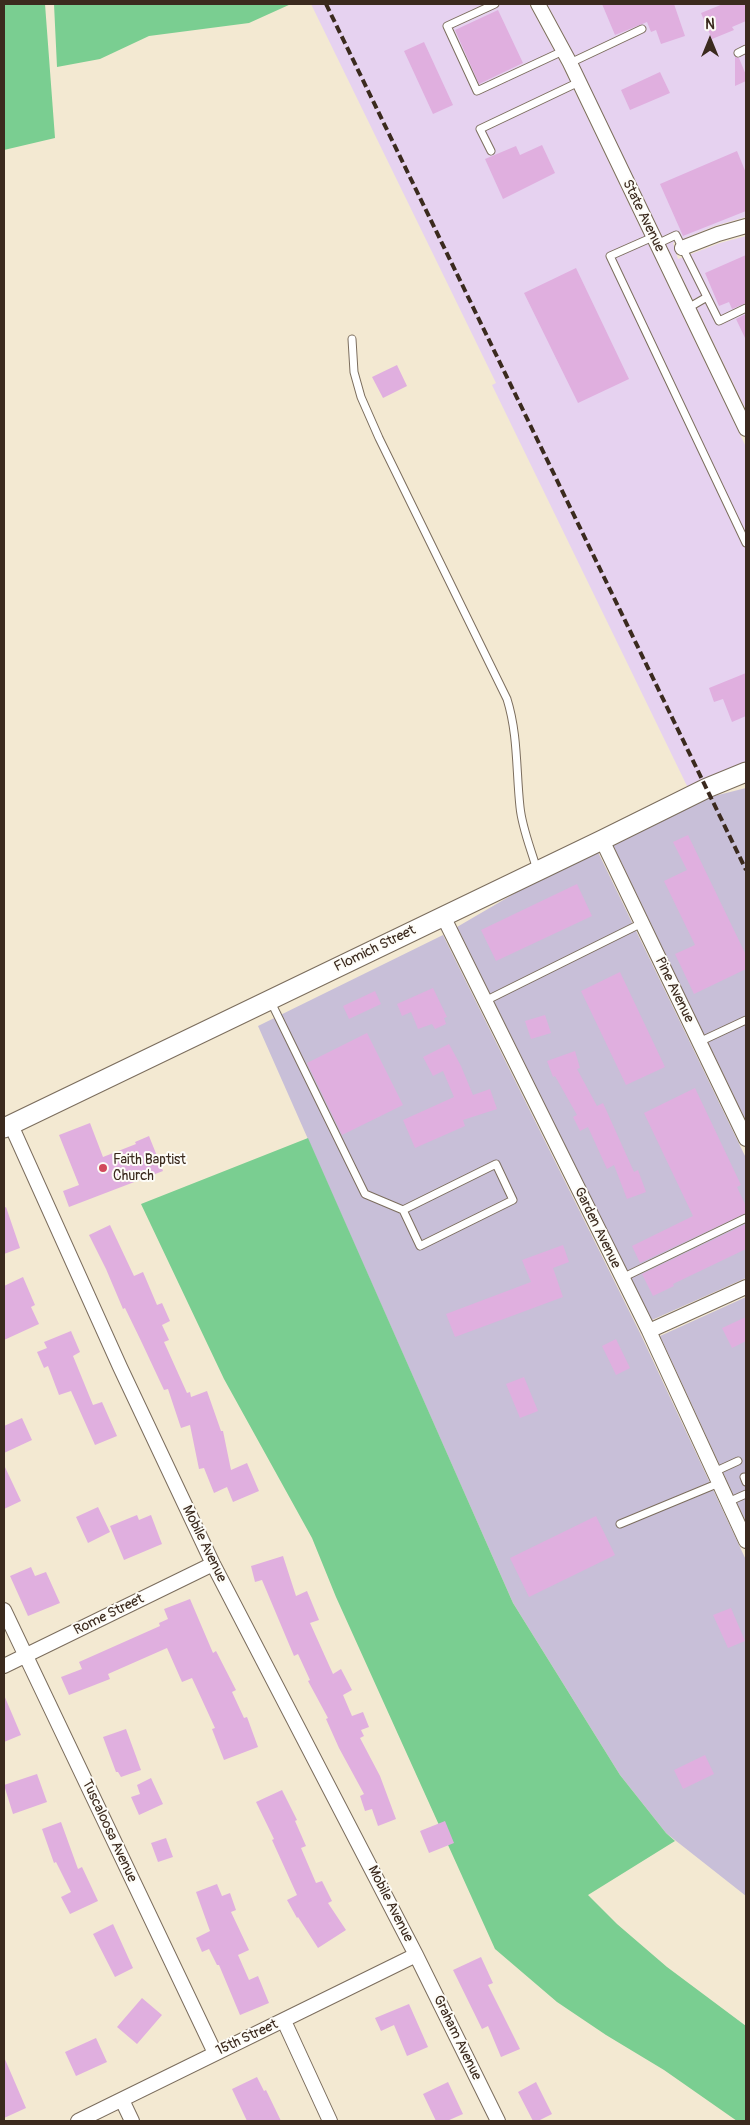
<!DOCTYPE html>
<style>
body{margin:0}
#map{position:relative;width:750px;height:2125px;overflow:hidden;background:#f3e9d2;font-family:Pangolin,sans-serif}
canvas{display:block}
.frame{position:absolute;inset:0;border:5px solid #3b2a1e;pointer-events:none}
.north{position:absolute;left:685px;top:15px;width:50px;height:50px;-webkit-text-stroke:4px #fdfcf7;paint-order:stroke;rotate:0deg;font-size:14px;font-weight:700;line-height:20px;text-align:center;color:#3b2a1e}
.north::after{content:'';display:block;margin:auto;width:18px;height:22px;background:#3b2a1e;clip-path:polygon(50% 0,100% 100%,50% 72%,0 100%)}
</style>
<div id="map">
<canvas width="750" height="2125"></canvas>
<div class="frame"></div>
<div class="north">N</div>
</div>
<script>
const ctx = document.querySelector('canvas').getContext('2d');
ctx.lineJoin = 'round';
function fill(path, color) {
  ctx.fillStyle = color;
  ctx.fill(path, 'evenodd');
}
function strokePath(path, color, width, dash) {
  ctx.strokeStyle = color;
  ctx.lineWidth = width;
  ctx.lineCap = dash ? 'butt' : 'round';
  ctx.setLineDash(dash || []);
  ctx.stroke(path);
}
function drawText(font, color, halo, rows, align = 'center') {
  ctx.font = font + ' Pangolin,sans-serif';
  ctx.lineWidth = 4;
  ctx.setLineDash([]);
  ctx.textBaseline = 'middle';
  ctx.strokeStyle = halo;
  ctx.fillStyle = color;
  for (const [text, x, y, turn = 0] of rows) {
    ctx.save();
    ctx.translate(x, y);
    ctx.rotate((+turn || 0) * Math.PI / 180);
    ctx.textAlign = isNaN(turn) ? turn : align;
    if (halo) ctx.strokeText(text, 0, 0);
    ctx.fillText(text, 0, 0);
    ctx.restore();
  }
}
const built = new Path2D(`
 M311,4H529L563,67L746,447V762L688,788L492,385L496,383Z
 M547,4H746V217L715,226L673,243L678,259L720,243L746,236V410L576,58Z`);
const industrial = new Path2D(`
 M746,788V1121L613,845L710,797Z
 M598,852L746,1158V1278L652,1320L457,927L529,885Z
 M443,935L641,1335L746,1560V1896L666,1833L620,1775L513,1603L258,1026Z
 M746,1297V1522L660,1336Z`);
const green = new Path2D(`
 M4,4H45L55,138L4,150Z
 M54,4H291L249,23L149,36L100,59L57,67Z
 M308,1138L513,1603L620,1775L666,1833L675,1841L588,1895L617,1924L667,1967L746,2026V2121H737L664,2070L606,2035L557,2002L495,1949L336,1597L312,1538L224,1379L141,1204Z`);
const building = new Path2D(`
 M602,4H674L685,36L661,44L656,30L651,32L647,22L615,35Z
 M723,4H746V21L732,27L734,30L712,39L701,13Z
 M498,10L523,63L479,84L455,30Z
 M424,42L453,105L433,114L404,51Z
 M735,57L739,58L746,75V81L735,86Z
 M660,72L670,93L630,110L621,90Z
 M542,145L555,173L503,199L485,159L516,146L520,155Z
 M737,151L746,173V211L683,236L660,184Z
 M746,255V303L732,309L729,302L719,306L705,273Z
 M576,268L629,379L578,403L524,293Z
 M746,314V340L736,319Z
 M397,365L407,386L383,398L372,377Z
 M746,673V716L732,722L723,699L714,702L709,688Z
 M688,835L746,955V969L694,994L675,954L695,945L664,881L687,870L673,842Z
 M577,884L592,916L496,961L481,930Z
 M620,972L665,1067L626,1085L581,991Z
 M433,988L447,1017L444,1018L446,1024L435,1029L432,1024L418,1029L411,1012L402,1016L397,1004Z
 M375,991L381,1004L349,1019L343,1006Z
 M545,1015L551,1033L531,1039L525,1021Z
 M367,1033L403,1105L342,1135L307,1063Z
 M449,1044L461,1066L473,1095L490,1089L497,1109L463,1120L465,1126L415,1148L403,1120L454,1097L443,1071L433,1076L423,1057Z
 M575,1051L580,1068L577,1069L597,1106L603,1103L634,1172L638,1170L646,1192L627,1199L614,1165L607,1169L588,1127L580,1131L573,1117L577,1115L555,1076L553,1077L547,1061Z
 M695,1088L741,1185L737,1187L746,1206V1213L640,1263L632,1246L693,1216L644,1113Z
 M90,1123L103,1157L136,1144L135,1142L149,1136L163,1171L69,1207L63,1191L79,1185L59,1135Z
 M6,1207L20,1248L4,1254V1208Z
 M746,1224V1249L673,1284L674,1286L653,1296L642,1274Z
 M110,1225L134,1276L143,1272L157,1305L162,1303L170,1321L162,1325L169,1340L164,1342L187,1393L190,1392L191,1397L207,1391L221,1431H223L231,1470L247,1463L259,1491L233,1502L227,1487L214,1493L204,1468L199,1469L190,1425L181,1428L168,1389L164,1390L142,1343L125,1308L123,1309L106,1269L89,1235Z
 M563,1245L569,1262L553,1268L563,1297L455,1337L446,1314L531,1282L522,1260Z
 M23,1277L35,1305L31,1307L39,1324L4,1340V1286Z
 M746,1317V1341L732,1348L722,1328Z
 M71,1331L80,1352L73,1356L93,1405L102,1402L117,1436L95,1445L71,1391L59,1395L48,1366L44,1368L37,1352L47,1348L44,1342Z
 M616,1339L630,1368L616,1375L602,1346Z
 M524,1377L538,1411L520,1418L506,1384Z
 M22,1418L32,1440L4,1453V1426Z
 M4,1465L21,1501L4,1509Z
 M98,1507L110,1532L88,1543L76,1517Z
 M137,1515L139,1520L151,1515L162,1544L124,1560L110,1526Z
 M596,1516L615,1555L529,1597L510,1558Z
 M283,1556L296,1596L307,1591L319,1620L310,1623L333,1674L341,1669L352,1690L343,1695L352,1716L363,1712L369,1727L361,1730L364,1736L360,1738L380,1776L396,1819L378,1826L372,1809L365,1811L360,1796L364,1794L339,1748L326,1719L328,1718L308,1681L310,1680L298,1654L294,1656L262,1580L255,1582L251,1566Z
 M31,1567L35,1576L46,1572L60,1603L28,1616L10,1576Z
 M190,1599L213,1653L216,1651L236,1690L232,1692L244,1718L247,1717L258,1747L224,1760L212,1729L215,1728L192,1678L182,1682L167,1648L108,1674L110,1679L69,1695L61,1677L82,1669L79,1662L160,1626L159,1623L168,1619L164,1609Z
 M731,1608L745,1641L728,1648L713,1615Z
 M4,1695L21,1735L4,1742Z
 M126,1729L141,1770L121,1777L118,1772H116L103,1737Z
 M705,1755L714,1774L683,1789L674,1770Z
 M37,1774L47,1802L13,1814L4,1785Z
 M151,1778L163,1804L139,1815L131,1797L140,1794L137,1785Z
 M282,1790L297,1820L295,1821L306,1846L301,1848L316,1883L322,1881L332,1901L328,1903L346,1930L318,1948L298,1917L297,1918L287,1900L297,1895L272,1840L274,1839L256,1802Z
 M445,1821L454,1843L429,1853L420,1831Z
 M61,1822L78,1869L82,1867L98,1901L70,1914L61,1897L71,1892L56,1862L54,1863L42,1829Z
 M166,1838L173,1857L158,1862L151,1843Z
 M217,1884L222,1896L230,1893L236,1910L231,1912L249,1950L238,1955L249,1980L258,1976L269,2003L240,2015L219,1965H217L209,1949L202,1952L196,1938L210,1931L196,1892Z
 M113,1924L133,1968L115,1977L93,1934Z
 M481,1957L493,1983L488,1985L520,2049L501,2057L488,2026L482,2029L453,1970Z
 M142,1998L162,2015L137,2044L117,2027Z
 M409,2004L428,2047L407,2056L394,2025L381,2031L375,2018Z
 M96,2038L107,2062L76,2076L65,2052Z
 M4,2057L26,2108L4,2118Z
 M257,2077L264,2091L266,2090L281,2121H247L232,2089Z
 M448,2082L463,2114L447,2121H436L423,2094Z
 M536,2082L552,2114L538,2121H533L518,2092Z`);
const lane = new Path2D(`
 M495,4L447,26L477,91L563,51
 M738,53L746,49
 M570,63L642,29
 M491,151L480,129L579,82
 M653,237L610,256L746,543
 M657,244L676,235L719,321L746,308
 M688,308L707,297
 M352,339L354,372L361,397L379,438L507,699C518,734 516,770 520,807C522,828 531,849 537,870
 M270,1000L365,1194L403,1210L496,1164L513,1200L420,1246L403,1210
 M485,1001L642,923
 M699,1042L746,1020
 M622,1278L746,1218
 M714,1472L738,1461
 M744,1477L746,1482
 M728,1502L746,1494
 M620,1524L719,1483`);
const street = new Path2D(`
 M538,4L570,63L746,429
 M682,248L718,234L746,226
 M602,840L746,1139
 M443,916L649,1331L746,1541
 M11,1125L120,1367L213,1564L416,1955L498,2121
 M649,1331L746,1287
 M4,1610L215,2053
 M4,1666L213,1564
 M284,2021L330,2121
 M122,2100L132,2121
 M78,2121L416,1955`);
const secondary = new Path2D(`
 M4,1128L602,840L707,788L746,772`);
const rail = new Path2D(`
 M326,4L746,870`);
const markers = [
 [103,1168,5,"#d1495b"]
];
const streetNames = [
 ["State Avenue",643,216,64],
 ["Flomich Street",375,949,-26],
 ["Pine Avenue",674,990,64],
 ["Garden Avenue",597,1228,64],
 ["Mobile Avenue",204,1544,64],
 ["Rome Street",109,1615,-26],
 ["Tuscaloosa Avenue",109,1831,65],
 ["Mobile Avenue",390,1904,63],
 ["15th Street",247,2038,-25],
 ["Graham Avenue",457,2038,64]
];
const poiNames = [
 ["Faith Baptist",113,1160],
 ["Church",113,1176]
];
fill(built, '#e6d2f0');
fill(industrial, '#c8bfd8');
fill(green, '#7ace91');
fill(building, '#e0afdf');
strokePath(lane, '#7b6d5d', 9);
strokePath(street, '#7b6d5d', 16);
strokePath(secondary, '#7b6d5d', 21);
strokePath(lane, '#fff', 7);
strokePath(street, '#fff', 14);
strokePath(secondary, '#fff', 19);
strokePath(rail, '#3b2a1e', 4, [8, 4]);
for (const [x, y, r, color] of markers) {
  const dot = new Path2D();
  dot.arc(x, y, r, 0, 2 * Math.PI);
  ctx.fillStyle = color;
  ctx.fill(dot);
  strokePath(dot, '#fdfcf7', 2);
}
drawText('14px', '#3b2a1e', '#fdfcf7', streetNames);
drawText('14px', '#3b2a1e', '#fdfcf7', poiNames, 'left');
</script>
